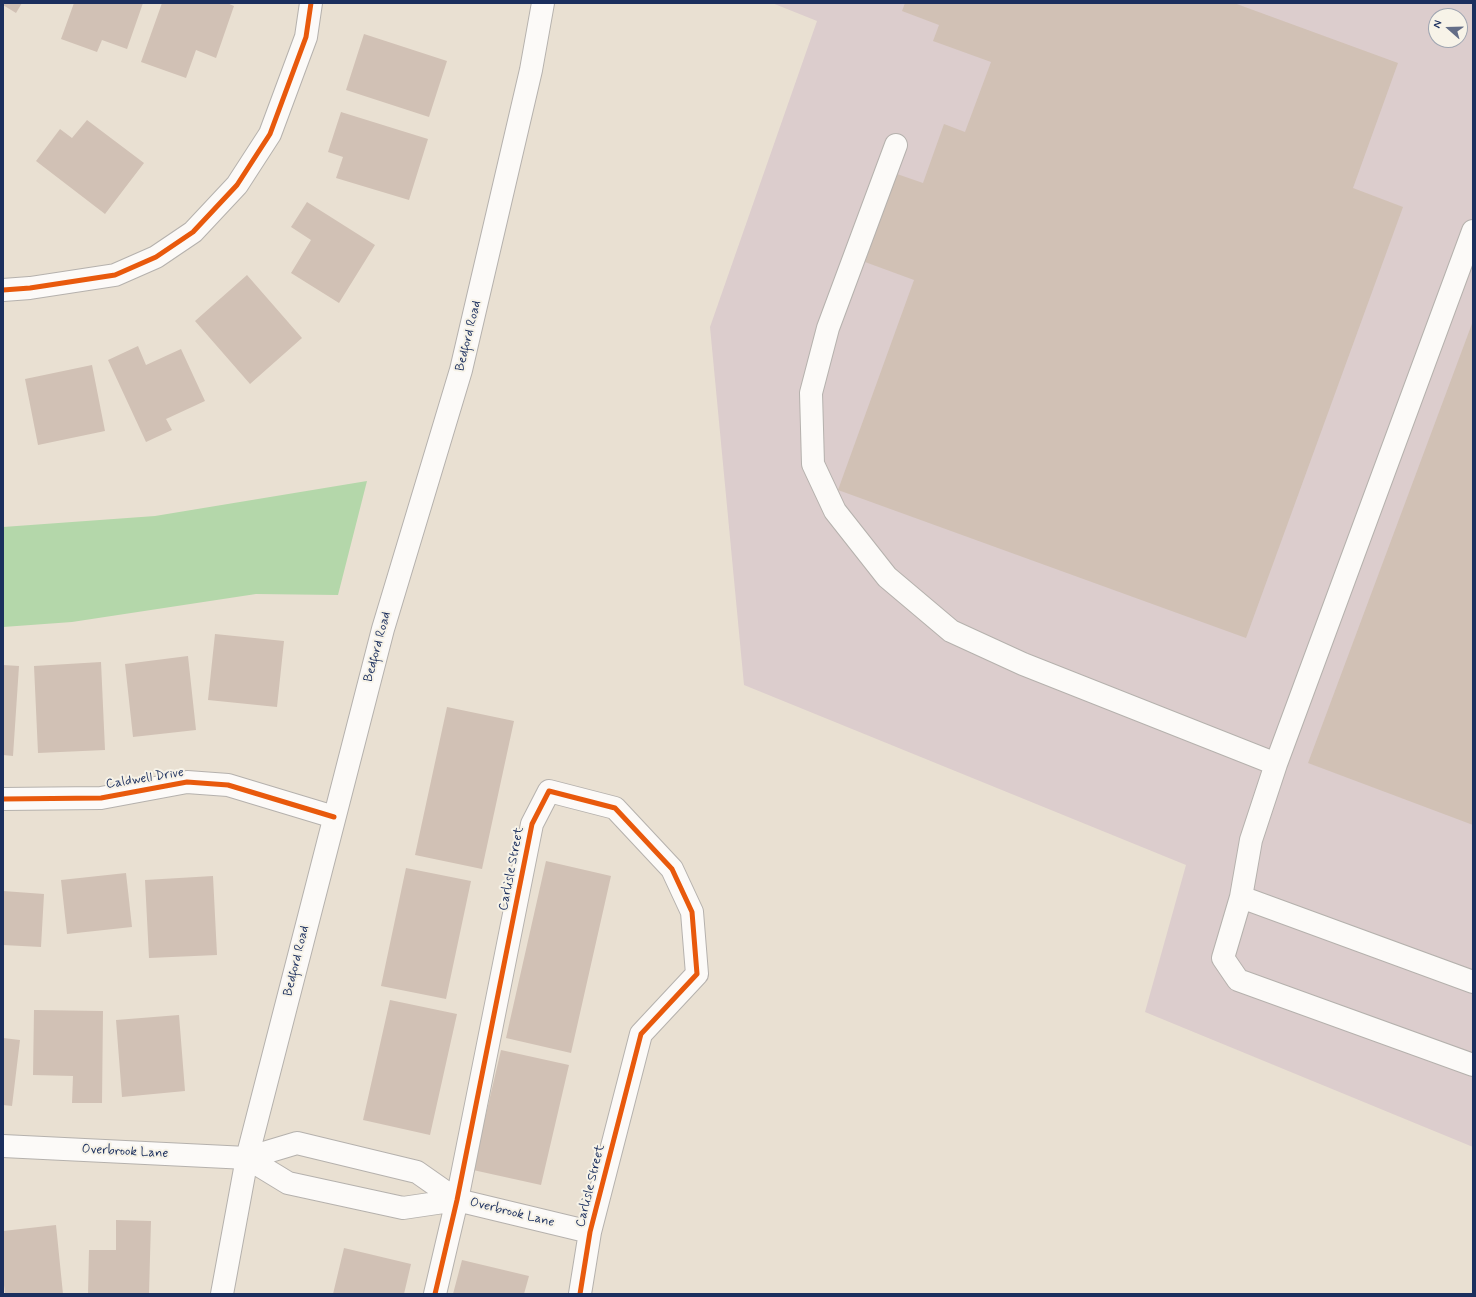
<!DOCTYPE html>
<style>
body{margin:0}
#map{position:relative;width:1476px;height:1297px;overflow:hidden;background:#e9e0d2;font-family:Mynerve,sans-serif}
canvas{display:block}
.frame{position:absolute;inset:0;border:4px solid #1b2f5e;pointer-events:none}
.north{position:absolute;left:1428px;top:8px;width:40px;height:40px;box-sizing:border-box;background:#f7f3e8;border:1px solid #9fa5b1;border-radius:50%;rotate:290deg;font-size:11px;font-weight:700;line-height:16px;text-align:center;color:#1b2f5e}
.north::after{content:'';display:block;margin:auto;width:14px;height:18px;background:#636d87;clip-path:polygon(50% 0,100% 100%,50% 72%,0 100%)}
</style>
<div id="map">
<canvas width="1476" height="1297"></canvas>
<div class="frame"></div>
<div class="north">N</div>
</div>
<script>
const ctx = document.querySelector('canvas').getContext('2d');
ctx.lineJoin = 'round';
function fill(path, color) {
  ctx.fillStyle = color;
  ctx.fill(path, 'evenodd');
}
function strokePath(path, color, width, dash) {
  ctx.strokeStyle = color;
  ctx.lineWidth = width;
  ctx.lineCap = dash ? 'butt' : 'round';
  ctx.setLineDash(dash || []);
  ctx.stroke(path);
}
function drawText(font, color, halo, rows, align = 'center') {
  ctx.font = font + ' Mynerve,sans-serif';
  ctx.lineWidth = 4;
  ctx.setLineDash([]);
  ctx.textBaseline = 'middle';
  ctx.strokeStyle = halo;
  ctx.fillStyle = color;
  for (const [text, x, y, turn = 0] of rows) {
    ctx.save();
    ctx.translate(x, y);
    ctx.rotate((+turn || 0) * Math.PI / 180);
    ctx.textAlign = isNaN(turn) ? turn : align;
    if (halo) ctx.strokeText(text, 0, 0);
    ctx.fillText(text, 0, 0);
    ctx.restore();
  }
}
const industrial = new Path2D(`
 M772,3H1473V1147L1145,1012L1186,865L744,685L710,327L817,21ZM1436,16H1460V40H1436Z`);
const green = new Path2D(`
 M367,481L338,595L256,594L72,622L3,627V527L155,516Z`);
const building = new Path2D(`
 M3,3H22L16,13L3,5Z
 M74,3H143L127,49L102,40L97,52L61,39Z
 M162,3H227L234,6L216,58L196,50L186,78L141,62Z
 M905,3H1234L1398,63L1353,188L1403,207L1246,638L838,490L914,280L865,262L897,174L923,183L944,124L965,132L991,62L933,41L939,25L902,11Z
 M364,34L447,61L429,117L346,90Z
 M341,112L428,139L409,200L336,178L343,157L328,152Z
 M87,120L144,163L105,214L36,161L60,129L72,138Z
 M307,202L375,245L339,303L291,273L311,240L291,227Z
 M247,275L302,338L250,384L195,321Z
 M1473,321V825L1308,763Z
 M138,346L146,365L181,349L205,401L166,419L172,430L146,442L108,360Z
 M92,365L105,431L38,445L25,379Z
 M215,634L284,641L277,707L208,700Z
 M188,656L196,730L133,737L125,664Z
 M101,662L105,750L38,753L34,666Z
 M3,665L19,666L13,756L3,755Z
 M447,707L514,721L482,869L415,855Z
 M546,861L611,876L571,1053L506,1038Z
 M406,868L471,881L446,999L381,986Z
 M126,873L132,927L67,934L61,880Z
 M213,876L217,955L149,958L145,880Z
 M3,891L44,894L41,947L3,945Z
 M390,1000L457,1014L430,1135L363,1120Z
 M34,1010L103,1011L102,1103H72L73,1076L33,1075Z
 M179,1015L185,1091L122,1097L116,1020Z
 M3,1038L20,1040L12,1106L3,1105Z
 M501,1050L569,1065L541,1185L473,1170Z
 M116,1220L151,1221L149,1294H88L89,1250H116Z
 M56,1225L63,1294H5L3,1276V1231Z
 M344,1248L411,1264L404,1294H333Z
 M462,1260L529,1276L524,1294H453Z`);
const minor = new Path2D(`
 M896,145L828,328L811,393L813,464L835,511L887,577L951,631L1023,664L1276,764
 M1473,231L1276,764L1251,840L1241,897L1473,982
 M3,290L30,288L115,275L156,257L193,232L237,185L270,134L306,37L311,3
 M3,799L101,798L187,782L228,785L334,817
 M1241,897L1223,958L1238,980L1473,1065
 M3,1146L247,1158L297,1143L417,1172L457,1200L590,1232
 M247,1158L288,1183L403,1208L457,1200
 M435,1294L457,1200L532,824L549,791L615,808L672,869L692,912L697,974L641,1034L590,1232L580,1294`);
const major = new Path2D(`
 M222,1294L247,1158L383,629L461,370L531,70L543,3`);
const cycleway = new Path2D(`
 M3,290L30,288L115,275L156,257L193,232L237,185L270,134L306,37L311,3
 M3,799L101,798L187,782L228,785L334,817
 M435,1294L457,1200L532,824L549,791L615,808L672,869L692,912L697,974L641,1034L590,1232L580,1294`);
const streetNames = [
 ["Bedford Road",469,336,-76],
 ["Bedford Road",378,647,-75],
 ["Caldwell Drive",145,779,-9],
 ["Carlisle Street",512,869,-79],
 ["Bedford Road",297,961,-76],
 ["Overbrook Lane",125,1152,3],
 ["Carlisle Street",591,1186,-76],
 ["Overbrook Lane",512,1213,14]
];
fill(industrial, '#dccdcd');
fill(green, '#b4d7aa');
fill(building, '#d1c1b5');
strokePath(minor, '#b5b1ad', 24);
strokePath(major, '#b5b1ad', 24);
strokePath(minor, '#fcfaf8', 22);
strokePath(major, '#fcfaf8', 22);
strokePath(cycleway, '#e8590c', 5);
drawText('13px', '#1b2f5e', '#f7f3e8', streetNames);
</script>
